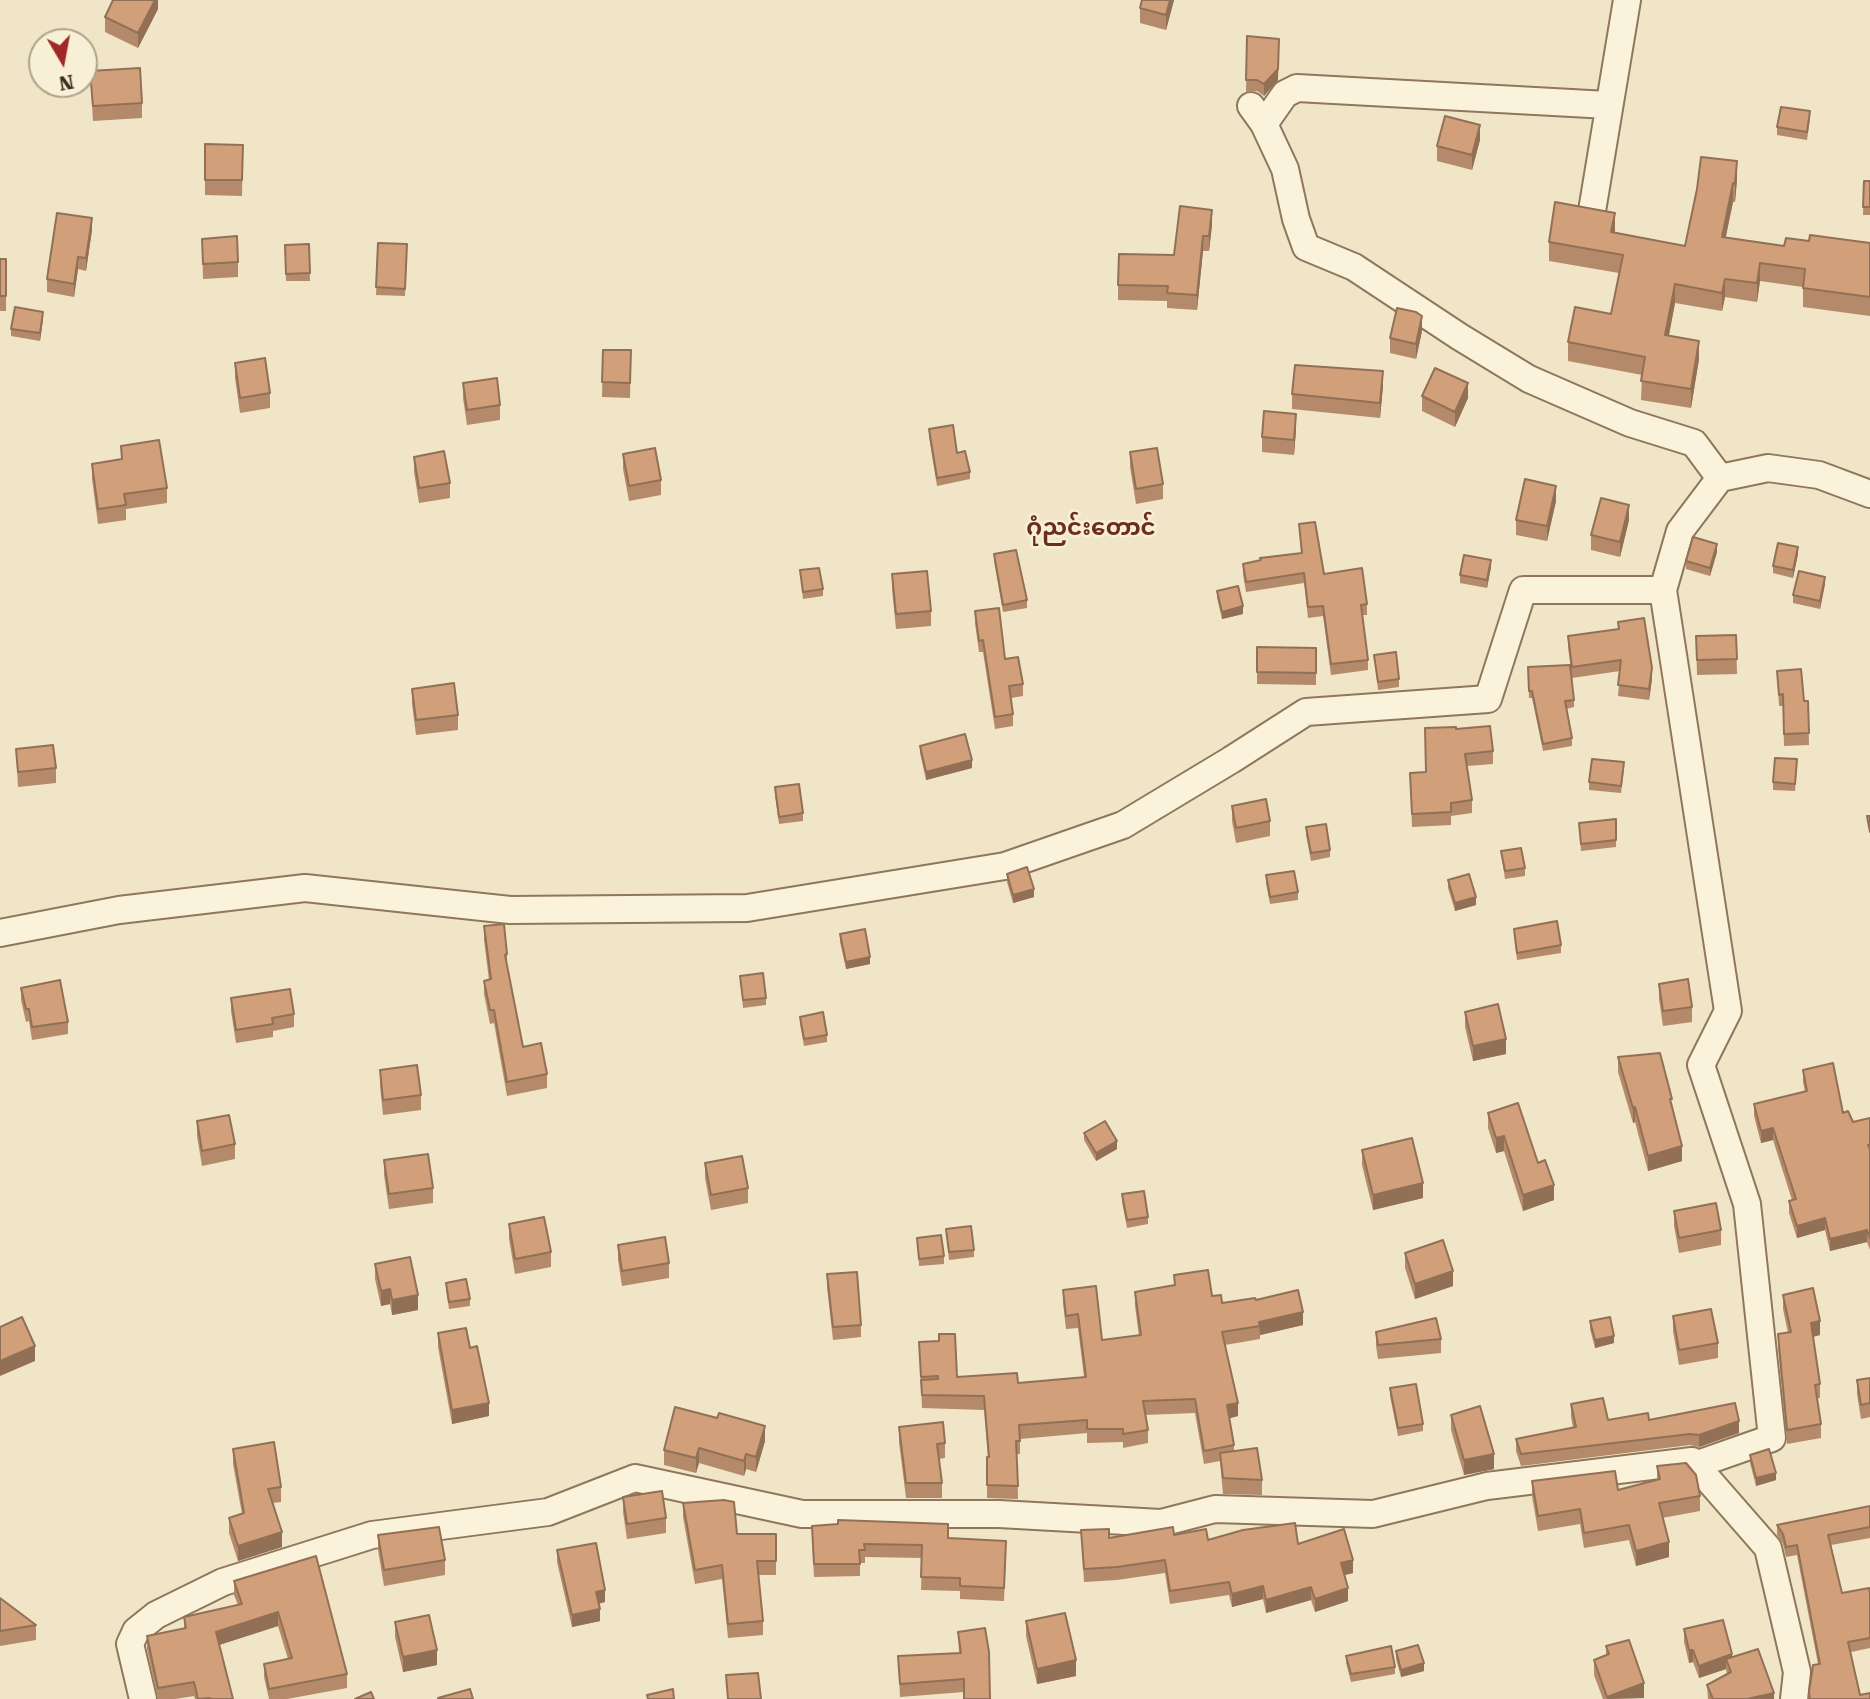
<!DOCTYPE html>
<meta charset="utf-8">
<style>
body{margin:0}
#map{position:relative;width:1870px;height:1699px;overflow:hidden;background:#f1e5c7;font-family:"Roboto Serif",serif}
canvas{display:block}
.north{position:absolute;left:28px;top:28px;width:70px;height:70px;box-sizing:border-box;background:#f8efd7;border:2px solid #ada28d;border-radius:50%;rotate:170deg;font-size:19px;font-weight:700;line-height:28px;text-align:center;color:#3d2e1f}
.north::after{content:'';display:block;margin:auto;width:24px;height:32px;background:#a02828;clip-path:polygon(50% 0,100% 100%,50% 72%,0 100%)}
</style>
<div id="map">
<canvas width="1870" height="1699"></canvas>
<div class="north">N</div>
</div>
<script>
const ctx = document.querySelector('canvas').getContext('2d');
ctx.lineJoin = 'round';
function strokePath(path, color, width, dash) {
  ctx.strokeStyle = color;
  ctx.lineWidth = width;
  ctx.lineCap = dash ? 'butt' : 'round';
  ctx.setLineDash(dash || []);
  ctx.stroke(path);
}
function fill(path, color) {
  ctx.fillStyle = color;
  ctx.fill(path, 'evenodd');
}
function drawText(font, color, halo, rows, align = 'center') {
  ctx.font = font + ' "Roboto Serif","Noto Sans Myanmar",serif';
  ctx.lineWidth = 5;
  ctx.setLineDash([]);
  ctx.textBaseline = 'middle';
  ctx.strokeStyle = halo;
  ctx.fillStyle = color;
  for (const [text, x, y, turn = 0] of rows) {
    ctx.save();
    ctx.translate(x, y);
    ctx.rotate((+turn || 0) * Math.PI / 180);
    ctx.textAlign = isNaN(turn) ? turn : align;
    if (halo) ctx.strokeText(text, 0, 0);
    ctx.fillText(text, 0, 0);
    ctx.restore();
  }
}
const minor = new Path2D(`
 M1251,106L1264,124L1285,169L1296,219L1306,247L1354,267L1460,337L1529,379L1630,423L1694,443L1720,478
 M1264,124L1285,94L1297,88L1608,105
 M1592,211L1627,0
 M1663,590L1728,1011L1701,1065L1747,1204L1772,1438L1695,1465
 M0,933L119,910L305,888L510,910L747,908L1005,866L1123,825L1231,760L1306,712L1488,699L1523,590H1663L1680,531L1720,478L1768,468L1819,475L1870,494
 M143,1699L130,1644L136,1631L156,1615L223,1582L372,1535L548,1512L635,1478L802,1514H999L1161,1523L1215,1509L1373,1514L1487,1486L1692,1461L1768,1548L1797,1672L1794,1699`);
const wall = new Path2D(`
 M158,0V9L138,48L105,32V17Z
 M1142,0H1174L1166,30L1140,23V8Z
 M1247,36L1278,80L1264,96L1257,91L1246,92Z
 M90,71L142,103V118L93,121Z
 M1810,119L1807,140L1777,135V127Z
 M1480,140L1472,170L1437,161V146Z
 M205,144L243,145L242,196L205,195Z
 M1737,180L1735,202H1733L1725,238L1784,246L1809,241L1870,243V316L1803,307V287L1760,281L1757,302L1725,297L1722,311L1675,303L1669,336L1699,359L1691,408L1641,400L1642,375L1568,361V342L1611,314L1619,273L1549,261V242L1615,232L1685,246L1697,189Z
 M1864,181H1870V215H1863Z
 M1212,225L1209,251H1203L1197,310L1167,308V301L1118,300V285L1174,255Z
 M92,230L86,271L78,269L74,297L47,292V279Z
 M202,239L238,262V277L203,279Z
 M378,243L407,244L405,296L376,295Z
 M309,244L310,281H286L285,245Z
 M0,259H6V311H0Z
 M43,319L40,341L11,336V329Z
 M1422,331L1416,359L1390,353V338Z
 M603,350H631L630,398L602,397Z
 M235,363L270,393V408L240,413L235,378Z
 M463,383L500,405V420L467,425L463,398Z
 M1383,386L1380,418L1292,409V394Z
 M1422,396L1468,398L1455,427L1422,411Z
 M929,429L957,453L970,472V479L937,486L929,437Z
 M1296,429L1294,455L1262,452V437Z
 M121,446L167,488V503L126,509V520L98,524L92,479V464L121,459Z
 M1130,452L1163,484V499L1136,504L1130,467Z
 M623,454L661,480V495L629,501L623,469Z
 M414,457L450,483V498L419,503L414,472Z
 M1556,501L1547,541L1516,535V520Z
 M1629,520L1620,557L1591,550V535Z
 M1299,524L1324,574L1367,604V615H1362L1368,660V670L1331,675L1323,616L1308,618L1304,583L1246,592L1243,574V564L1301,553Z
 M1717,552L1710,576L1686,569V561Z
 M994,554L1027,600V608L1003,612L994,561Z
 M1798,554L1793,578L1773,573V566Z
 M1491,567L1487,588L1460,583V575Z
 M800,570L823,589V596L803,599Z
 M892,574L931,611V626L896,629L892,589Z
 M1825,584L1820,609L1793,603V595Z
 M1217,591L1243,614L1222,619L1217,598Z
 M975,611L1023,684V696L1011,698L1013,714V726L995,729L983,652H979L975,623Z
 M1618,622L1652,679L1649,700L1618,696L1620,671L1572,678L1568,647V636L1618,629Z
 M1736,635L1737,674L1697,675L1696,636Z
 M1257,647L1316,648V685L1257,684Z
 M1374,655L1399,679V687L1378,690Z
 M1528,667L1574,700V707L1566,709L1572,738V746L1543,751L1532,698H1529Z
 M1777,671L1804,701H1808L1809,745L1784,746L1783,706H1779Z
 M412,689L458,715V730L416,735L412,704Z
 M1456,729L1493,751V764L1467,766L1472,800V813L1451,816V825L1412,827L1410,773L1426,772Z
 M920,746L972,768L926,780L920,753Z
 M16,749L56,768V783L18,787Z
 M1797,767L1795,791L1773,790V782Z
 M1624,770L1621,793L1589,790V782Z
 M775,787L803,813V821L779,824L775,795Z
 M1232,806L1270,821V836L1236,843L1232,821Z
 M1616,819V847L1581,851L1579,823Z
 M1306,827L1330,850V857L1311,861L1306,835Z
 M1501,851L1525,868V876L1505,879Z
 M1007,874L1034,897L1013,903L1007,882Z
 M1266,875L1298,892V900L1270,904L1266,883Z
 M1448,880L1476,905L1455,911L1448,888Z
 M484,926L507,954V967L523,1047L547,1074V1088L507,1096L494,1023L490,1024L484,994V981L489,980L484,940Z
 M1514,929L1561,945V953L1517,960L1514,936Z
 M840,934L870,964L846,969L840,942Z
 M740,976L766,998V1005L743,1008Z
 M1659,984L1692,1007V1022L1663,1026L1659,999Z
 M21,988L68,1022V1034L32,1040L29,1021L26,1022L21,1000Z
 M231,998L294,1014V1027L273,1031V1037L236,1043L231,1011Z
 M1465,1012L1506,1054L1473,1061L1465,1027Z
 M800,1017L827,1035V1042L804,1046L800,1024Z
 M1618,1057L1672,1107L1682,1161L1648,1171L1635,1122L1633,1123L1618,1072Z
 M380,1070L421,1095V1110L383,1115L380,1085Z
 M1803,1070L1853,1122L1870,1118V1250L1867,1242L1830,1251L1825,1230L1797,1238L1789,1213V1201L1792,1200L1773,1140L1761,1143L1754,1116V1104L1805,1092L1803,1082Z
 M1488,1113L1554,1200L1523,1211L1504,1151L1496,1153L1488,1128Z
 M197,1121L235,1144V1159L202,1166L197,1136Z
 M1084,1133L1117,1149L1096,1161L1084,1140Z
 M1362,1150L1423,1198L1373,1210L1362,1165Z
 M384,1160L433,1188V1203L389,1209L384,1175Z
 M705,1163L748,1188V1203L711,1210L705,1178Z
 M1122,1194L1148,1217V1224L1127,1228L1122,1202Z
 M1674,1211L1721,1230V1245L1679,1253L1674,1226Z
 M509,1224L551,1252V1267L515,1274L509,1239Z
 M946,1229L974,1250V1257L949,1260Z
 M917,1238L944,1256V1264L919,1266Z
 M618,1245L669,1263V1278L622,1286L618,1260Z
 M1405,1253L1453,1286L1415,1299L1405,1268Z
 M375,1264L418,1310L392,1315L390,1304L381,1306L375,1279Z
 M827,1274L861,1325V1337L833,1340L827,1287Z
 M1174,1275L1222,1303L1256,1300L1303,1325L1260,1335V1339L1225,1345L1238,1416L1229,1418L1234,1445V1451L1262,1480V1495L1223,1494L1220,1461L1204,1464L1195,1413L1145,1415L1148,1430V1443L1123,1448V1442L1087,1443V1433L1020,1439V1454H1017L1018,1499L987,1498V1457H988L984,1410L922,1408L919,1342L957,1377L1018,1383L1084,1377L1078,1328L1066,1329L1063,1303V1290L1102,1340L1139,1336L1135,1306V1292L1174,1286Z
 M446,1283L470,1299V1306L449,1309L446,1290Z
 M1783,1295L1820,1335L1813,1337L1820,1384V1398H1817L1821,1424V1438L1787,1444L1778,1348V1334L1788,1333L1783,1309Z
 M1673,1316L1718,1343V1358L1679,1365L1673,1331Z
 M1590,1321L1614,1343L1595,1348L1590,1329Z
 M1376,1332L1441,1339V1353L1378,1359L1376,1346Z
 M438,1333L470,1348L489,1416L452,1424L438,1347Z
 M1870,1378V1417L1861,1419L1857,1394V1380Z
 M1390,1388L1423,1424V1431L1398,1436L1390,1396Z
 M1571,1404L1608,1420H1649L1739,1433L1699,1447L1690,1445L1521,1466L1516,1451V1439L1573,1428L1571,1416Z
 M1451,1415L1494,1469L1464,1475L1451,1430Z
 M899,1427L945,1443V1458L939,1459L942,1483V1498H906L899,1442Z
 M765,1441L756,1472L746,1469L744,1476L699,1463L696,1473L664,1465V1450Z
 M233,1449L281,1487V1502L273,1503L282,1547L238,1561L229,1533V1518L242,1514L233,1464Z
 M1750,1455L1776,1480L1756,1486L1750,1463Z
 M1657,1466L1700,1496V1511L1662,1518L1669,1557L1636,1566L1629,1540L1584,1548L1580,1524L1538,1531L1532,1496V1481L1618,1490L1657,1480Z
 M623,1497L666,1518V1533L627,1539L623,1512Z
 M683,1503L737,1534H776V1575H758L763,1621V1635L728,1638L722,1579L695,1584L683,1517Z
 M1870,1506V1538L1831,1545L1842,1593L1870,1594V1648L1851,1652L1860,1695L1870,1699H1809V1692L1818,1664L1797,1555L1786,1557L1783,1544L1777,1535V1525Z
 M1081,1530L1109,1538L1174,1535L1208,1540L1298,1544L1353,1573L1344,1575L1348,1601L1315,1612L1311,1600L1266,1613L1263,1599L1232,1607L1229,1595L1170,1604L1165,1573L1117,1580L1084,1582Z
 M378,1535L445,1560V1575L384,1586L378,1550Z
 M812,1539H948L1006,1554L1004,1601L960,1599V1591L921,1590L922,1558L865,1557V1563H860V1576L814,1577Z
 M557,1550L605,1602L598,1604L600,1621L572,1627L557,1562Z
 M316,1556L347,1674V1688L287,1699H269L264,1677V1664L288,1659L278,1626L219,1645L233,1699H195L194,1696L175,1699H158L147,1649V1636L184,1628V1617L238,1605L234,1595V1581Z
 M0,1598L36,1625V1640L0,1646Z
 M1026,1621L1076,1676L1037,1684L1026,1636Z
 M395,1622L437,1665L403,1672L395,1637Z
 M1684,1629L1732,1658L1774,1699H1708L1707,1685L1727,1674L1726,1669L1699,1678L1693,1662L1689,1663L1684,1642Z
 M958,1632L990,1699L964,1692L900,1697L898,1656L959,1653Z
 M1606,1646L1644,1698L1603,1699L1594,1675V1660L1606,1656Z
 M1396,1651L1424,1671L1401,1677L1396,1659Z
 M1346,1656L1395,1667V1674L1351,1682L1346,1663Z`);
const shadedWall = new Path2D(`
 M155,0H158V9L138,48V33Z
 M1170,0H1174L1166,30V15Z
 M1279,51L1278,80L1264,96V84Z
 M1480,125V140L1472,170V155Z
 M1737,161V180L1735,202V184Z
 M1733,183V202L1722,256V237Z
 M1212,210V225L1209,251V236Z
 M1615,213V231L1611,250V232Z
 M92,218V230L86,271V258Z
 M1203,236V251L1197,310V295Z
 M78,257V269L74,297V284Z
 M1760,263V281L1757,302V283Z
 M1725,279V297L1722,311V293Z
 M1675,284V303L1665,354V335Z
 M43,312V319L40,341V333Z
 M1422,316V331L1416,359V344Z
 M1699,341V359L1691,408V389Z
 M1383,371V386L1380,418V403Z
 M1468,383V398L1455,427V412Z
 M1296,414V429L1294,455V440Z
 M1556,486V501L1547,541V526Z
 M1629,505V520L1620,557V542Z
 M1717,544V552L1710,576V568Z
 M1798,547V554L1793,578V570Z
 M1491,560V567L1487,588V580Z
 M1825,577V584L1820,609V601Z
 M1243,606V614L1222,619V612Z
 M1652,668V679L1649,700V689Z
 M972,760V768L926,780V772Z
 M1034,889V897L1013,903V895Z
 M1476,897V905L1455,911V903Z
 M870,957V964L846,969V962Z
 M1506,1039V1054L1473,1061V1046Z
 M1635,1107V1122L1633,1123V1108Z
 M1773,1128V1140L1761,1143V1131Z
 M1504,1136V1151L1496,1153V1138Z
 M1117,1141V1149L1096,1161V1153Z
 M1682,1146V1161L1648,1171V1156Z
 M1423,1183V1198L1373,1210V1195Z
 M1554,1185V1200L1523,1211V1195Z
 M1825,1218V1230L1797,1238V1226Z
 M1867,1230V1242L1830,1251V1239Z
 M1453,1271V1286L1415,1299V1284Z
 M390,1289V1304L381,1306V1291Z
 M418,1295V1310L392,1315V1300Z
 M1303,1312V1325L1260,1335L1259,1322Z
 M1820,1321V1335L1811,1337V1323Z
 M1614,1336V1343L1595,1348V1340Z
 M35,1346V1361L0,1376V1361Z
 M489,1403V1416L452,1424V1410Z
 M1238,1403V1416L1227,1419V1405Z
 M1739,1421V1433L1699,1447V1435Z
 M765,1426V1441L756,1472V1457Z
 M699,1448V1463L696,1473V1458Z
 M746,1454V1469L744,1476V1461Z
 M1494,1454V1469L1464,1475V1460Z
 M1776,1473V1480L1756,1486V1478Z
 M282,1532V1547L238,1561V1546Z
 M1669,1542V1557L1636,1566V1551Z
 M1353,1560V1573L1341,1576V1563Z
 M1263,1586V1599L1232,1607V1594Z
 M1311,1587V1600L1266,1613V1600Z
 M1348,1588V1601L1315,1612V1599Z
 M605,1590V1602L596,1604V1592Z
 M600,1609V1621L572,1627V1615Z
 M278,1612V1626L216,1646V1632Z
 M437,1650V1665L403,1672V1657Z
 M1689,1650H1693V1662L1689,1663Z
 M1732,1654V1667L1726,1659V1669L1699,1678V1666Z
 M1076,1660V1676L1037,1684V1669Z
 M1424,1663V1671L1401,1677V1670Z
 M1644,1683V1698L1607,1699V1697Z
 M1774,1693V1699H1747Z`);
const building = new Path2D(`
 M113,0H155L138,33L105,17Z
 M1142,0H1170L1166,15L1140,8Z
 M1247,36L1279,39L1278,69L1264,84L1257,80H1246Z
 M140,68L142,103L93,106L90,71Z
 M1781,107L1810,111L1807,132L1777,127Z
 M1445,116L1480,125L1472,155L1437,146Z
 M205,144L243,145L242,180H205Z
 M1701,157L1737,161L1735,184L1733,183L1722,237L1784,246L1786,238L1809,241L1810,235L1870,243V297L1803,288L1805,269L1760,263L1757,283L1725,279L1722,293L1675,284L1665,335L1699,341L1691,389L1641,381L1645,357L1568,342L1575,307L1611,314L1623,255L1549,242L1555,202L1615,213L1611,232L1685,246L1697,189Z
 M1864,181H1870V207H1863Z
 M1180,206L1212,210L1209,236H1203L1197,295L1167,293L1168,286L1118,285L1119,254L1174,255Z
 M57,213L92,218L86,258L78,257L74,284L47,279Z
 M237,236L238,262L203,264L202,239Z
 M378,243L407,244L405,289L376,287Z
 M309,244L310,273L286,274L285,245Z
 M0,259H6V296H0Z
 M15,307L43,312L40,333L11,329Z
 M1397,308L1416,312L1422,316L1416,344L1390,338Z
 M603,350H631L630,383L602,382Z
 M265,358L270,393L240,398L235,363Z
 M1295,365L1383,371L1380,403L1292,394Z
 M1435,368L1468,383L1455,412L1422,396Z
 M497,378L500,405L467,410L463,383Z
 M1264,411L1296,414L1294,440L1262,437Z
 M953,425L957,453L965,451L970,472L937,478L929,429Z
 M159,440L167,488L124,494L126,505L98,509L92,464L122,459L121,446Z
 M655,448L661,480L629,486L623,454Z
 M1157,448L1163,484L1136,489L1130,452Z
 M444,451L450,483L419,488L414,457Z
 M1525,479L1556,486L1547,526L1516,520Z
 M1601,498L1629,505L1620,542L1591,535Z
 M1315,522L1324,574L1362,568L1367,604L1361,605L1368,660L1331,664L1323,606L1308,607L1304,573L1246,582L1243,564L1261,560L1260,558L1302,553L1299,524Z
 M1693,537L1717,544L1710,568L1686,561Z
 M1778,543L1798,547L1793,570L1773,566Z
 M1016,550L1027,600L1003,605L994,554Z
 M1464,555L1491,560L1487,580L1460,575Z
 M819,568L823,589L803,592L800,570Z
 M927,571L931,611L896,614L892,574Z
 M1799,571L1825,577L1820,601L1793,595Z
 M1238,586L1243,606L1222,612L1217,591Z
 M999,608L1005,659L1018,657L1023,684L1009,686L1013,714L995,717L983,640L979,641L975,611Z
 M1644,618L1652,668L1649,689L1618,685L1621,660L1572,667L1568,636L1619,629L1618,622Z
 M1736,635L1737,659L1697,660L1696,636Z
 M1257,647L1316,648V673L1257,672Z
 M1396,652L1399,679L1378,682L1374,655Z
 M1570,665L1574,700L1565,701L1572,738L1543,744L1532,691H1529L1528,667Z
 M1801,669L1804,701H1808L1809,733L1784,734L1783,694L1779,695L1777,671Z
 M454,683L458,715L416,720L412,689Z
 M1490,726L1493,751L1465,754L1472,800L1451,803V812L1412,814L1410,773L1426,772L1425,728L1456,727V729Z
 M965,734L972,760L926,772L920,746Z
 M53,745L56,768L18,772L16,749Z
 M1775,758L1797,759L1795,784L1773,782Z
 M1592,759L1624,762L1621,786L1589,782Z
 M799,784L803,813L779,817L775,787Z
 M1266,799L1270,821L1236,828L1232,806Z
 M1867,816H1870V832Z
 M1616,819V840L1581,844L1579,823Z
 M1326,824L1330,850L1311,853L1306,827Z
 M1521,848L1525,868L1505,871L1501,851Z
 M1027,867L1034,889L1013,895L1007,874Z
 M1294,871L1298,892L1270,897L1266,875Z
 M1469,874L1476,897L1455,903L1448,880Z
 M1557,921L1561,945L1517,953L1514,929Z
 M504,924L507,954L505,955L523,1047L541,1043L547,1074L507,1082L494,1010H490L484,981L491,979L484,926Z
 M865,929L870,957L846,962L840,934Z
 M763,973L766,998L743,1000L740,976Z
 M1688,979L1692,1007L1663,1011L1659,984Z
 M60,980L68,1022L32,1027L29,1009H26L21,988Z
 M290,989L294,1014L272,1018L273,1024L236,1030L231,998Z
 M1498,1004L1506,1039L1473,1046L1465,1012Z
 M823,1012L827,1035L804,1039L800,1017Z
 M1660,1053L1672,1099H1670L1682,1146L1648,1156L1635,1107L1633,1108L1618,1057Z
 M1833,1063L1843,1113L1848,1111L1853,1122L1870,1118V1144L1868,1145L1870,1149V1238L1867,1230L1830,1239L1825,1218L1797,1226L1789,1201L1796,1199L1773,1128L1761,1131L1754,1104L1807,1091L1803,1070Z
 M417,1065L421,1095L383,1100L380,1070Z
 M1518,1103L1538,1163L1545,1160L1554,1185L1523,1195L1504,1136L1496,1138L1488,1113Z
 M229,1115L235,1144L202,1151L197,1121Z
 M1105,1121L1117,1141L1096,1153L1084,1133Z
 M1412,1138L1423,1183L1373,1195L1362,1150Z
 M428,1154L433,1188L389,1194L384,1160Z
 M742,1156L748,1188L711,1195L705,1163Z
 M1144,1191L1148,1217L1127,1220L1122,1194Z
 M1716,1203L1721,1230L1679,1238L1674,1211Z
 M544,1217L551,1252L515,1259L509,1224Z
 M971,1226L974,1250L949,1252L946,1229Z
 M941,1235L944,1256L919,1259L917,1238Z
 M665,1237L669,1263L622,1271L618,1245Z
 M1443,1240L1453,1271L1415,1284L1405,1253Z
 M410,1257L418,1295L392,1300L390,1289L381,1291L375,1264Z
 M1208,1270L1212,1296L1221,1295L1222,1303L1255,1298L1256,1300L1298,1290L1303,1312L1259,1322L1260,1326L1222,1332L1238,1403L1227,1405L1234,1445L1204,1451L1195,1399L1143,1401L1148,1430L1123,1434V1429H1087V1420L1019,1425L1020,1441H1016L1018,1486L987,1485V1457H989L984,1396L922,1395L921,1380L938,1379V1376L921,1377L919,1342L939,1341V1334H955L957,1377L1017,1373L1018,1383L1086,1377L1078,1314L1066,1316L1063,1290L1096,1286L1102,1340L1141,1335L1135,1292L1175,1285L1174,1275Z
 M857,1272L861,1325L833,1327L827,1274Z
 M466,1279L470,1299L449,1302L446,1283Z
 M1813,1288L1820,1321L1811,1323L1820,1384L1815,1385L1821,1424L1787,1430L1778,1334L1791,1332L1783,1295Z
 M1711,1309L1718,1343L1679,1350L1673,1316Z
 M22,1317L35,1346L0,1361V1327Z
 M1610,1317L1614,1336L1595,1340L1590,1321Z
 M1436,1318L1441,1339L1378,1345L1376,1332Z
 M466,1328L470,1348L477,1346L489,1403L452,1410L438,1333Z
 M1870,1378V1403L1861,1405L1857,1380Z
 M1416,1384L1423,1424L1398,1428L1390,1388Z
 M1603,1398L1608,1420L1648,1413L1649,1420L1735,1403L1739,1421L1699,1435L1690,1434L1521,1454L1516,1439L1576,1427L1571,1404Z
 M1480,1406L1494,1454L1464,1460L1451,1415Z
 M675,1407L717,1418L719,1413L765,1426L756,1457L746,1454L744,1461L699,1448L696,1458L664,1450Z
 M943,1422L945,1443L937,1444L942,1483H906L899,1427Z
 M274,1442L281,1487L268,1489L282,1532L238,1546L229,1518L244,1513L233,1449Z
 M1257,1448L1262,1480L1223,1478L1220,1453Z
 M1769,1449L1776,1473L1756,1478L1750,1455Z
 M1686,1463L1696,1475L1700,1496L1659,1503L1669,1542L1636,1551L1629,1525L1584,1533L1580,1509L1538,1516L1532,1481L1615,1471L1618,1490L1660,1479L1657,1466Z
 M662,1491L666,1518L627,1524L623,1497Z
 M724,1500L734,1502L737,1534H776V1561H757L763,1621L728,1624L722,1565L695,1570L683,1503Z
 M1870,1506V1527L1828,1535L1842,1593L1869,1588L1870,1594V1638L1848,1642L1860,1695L1870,1693V1699H1810L1809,1692L1813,1665L1820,1664L1797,1545L1786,1547L1783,1534L1777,1525Z
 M838,1520L948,1524V1538L1006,1541L1004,1588L960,1586V1578L921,1577L922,1545L864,1544L865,1550H859L860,1564H814L812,1526L838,1524Z
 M1295,1523L1298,1544L1344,1529L1353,1560L1341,1563L1348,1588L1315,1599L1311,1587L1266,1600L1263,1586L1232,1594L1229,1582L1170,1591L1165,1560L1117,1567L1084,1569L1081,1530L1109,1529V1538L1173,1527L1174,1535L1206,1529L1208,1540L1243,1530Z
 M439,1527L445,1560L384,1570L378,1535Z
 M596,1543L605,1590L596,1592L600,1609L572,1615L557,1550Z
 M316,1556L347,1674L269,1689L264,1664L292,1658L278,1612L216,1632L233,1699H210V1698L198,1699L194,1682L158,1688L147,1636L186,1628L184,1617L242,1604L234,1581Z
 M0,1598L36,1625L0,1631Z
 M1065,1613L1076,1660L1037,1669L1026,1621Z
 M429,1615L437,1650L403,1657L395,1622Z
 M1723,1620L1732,1654L1699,1666L1693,1650H1689L1684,1629Z
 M985,1628L989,1652L990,1699H964V1679L900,1684L898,1656L961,1653L958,1632Z
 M1629,1640L1644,1683L1607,1697L1594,1660L1609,1654L1606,1646Z
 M1418,1645L1424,1663L1401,1670L1396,1651Z
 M1391,1646L1395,1667L1351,1674L1346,1656Z
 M1758,1649L1774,1693L1747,1699H1713L1707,1685L1731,1672L1726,1659Z
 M758,1673L761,1699H728L726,1675Z
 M470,1689L473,1699H439L438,1698Z
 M673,1689L674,1699H648L647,1695Z
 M371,1692L374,1699H355Z`);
const quarterNames = [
 ["ဂုံညင်းတောင်",1091,528]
];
strokePath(minor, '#8e775b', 30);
strokePath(minor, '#fbf2db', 26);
fill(wall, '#b48a6a');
fill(shadedWall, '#927056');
fill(building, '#d1a07b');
strokePath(building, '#927056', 2);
drawText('bold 23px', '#6c2e1c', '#f8efd7', quarterNames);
</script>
